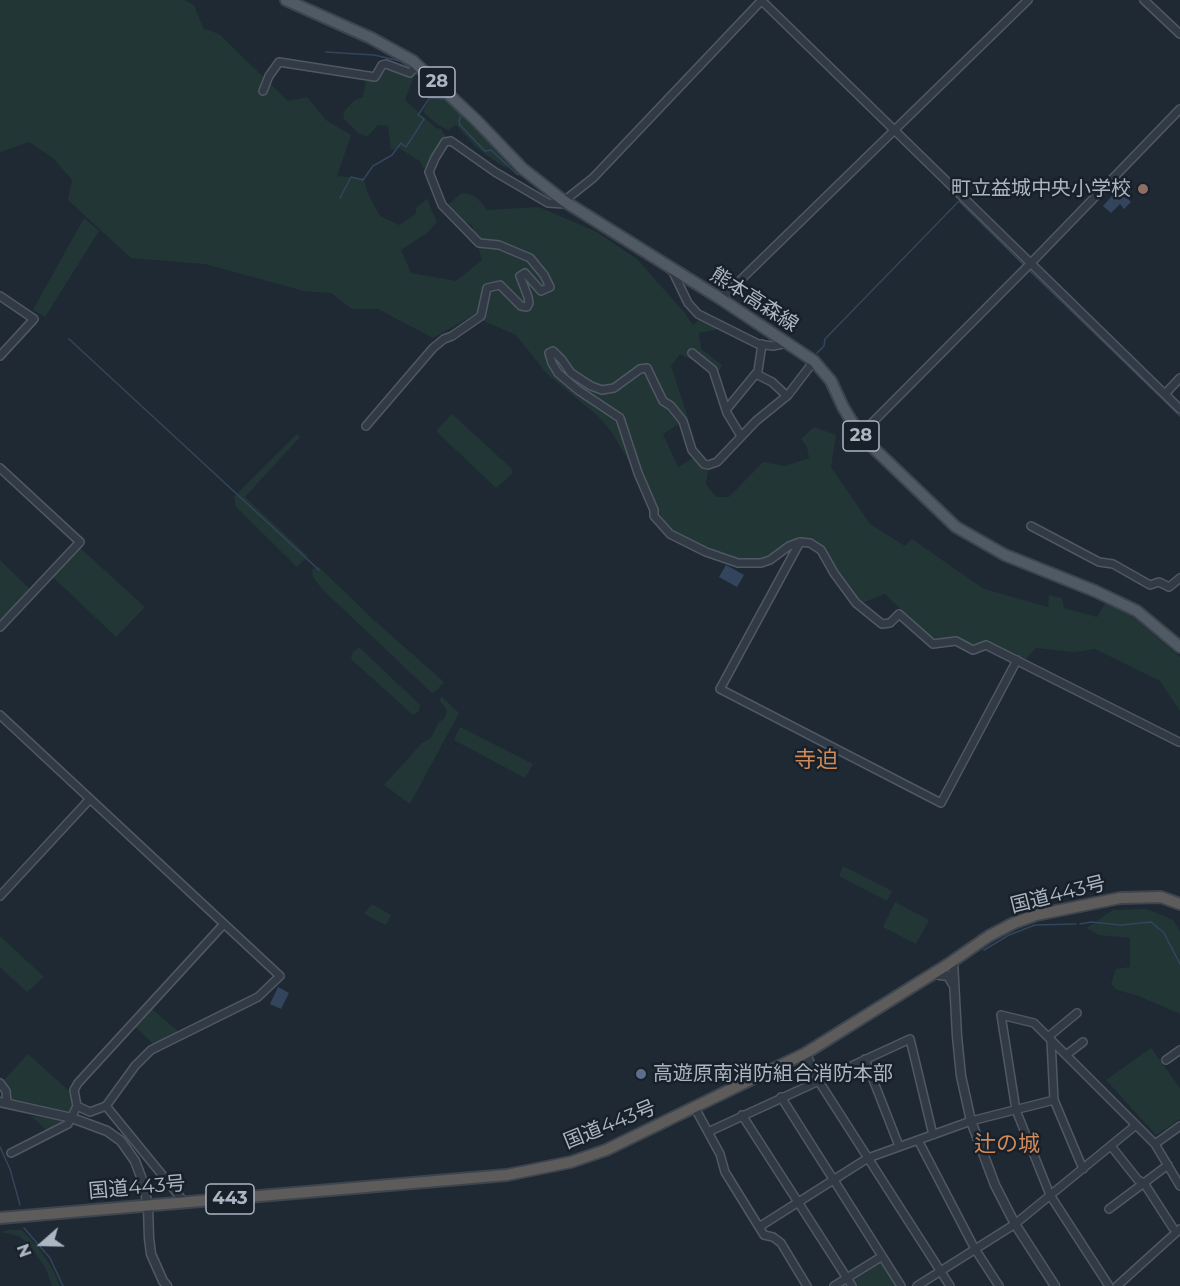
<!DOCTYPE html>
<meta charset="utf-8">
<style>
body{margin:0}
#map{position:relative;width:1180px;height:1286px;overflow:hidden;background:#1f2934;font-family:Montserrat,sans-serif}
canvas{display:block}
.north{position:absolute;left:12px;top:1214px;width:60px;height:60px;-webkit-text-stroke:4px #182029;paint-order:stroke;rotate:250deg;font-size:16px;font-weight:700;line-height:24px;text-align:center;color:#acb5c2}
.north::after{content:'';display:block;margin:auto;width:21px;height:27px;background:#acb5c2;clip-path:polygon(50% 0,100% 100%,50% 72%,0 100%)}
</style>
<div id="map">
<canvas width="1180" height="1286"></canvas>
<div class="north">N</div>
</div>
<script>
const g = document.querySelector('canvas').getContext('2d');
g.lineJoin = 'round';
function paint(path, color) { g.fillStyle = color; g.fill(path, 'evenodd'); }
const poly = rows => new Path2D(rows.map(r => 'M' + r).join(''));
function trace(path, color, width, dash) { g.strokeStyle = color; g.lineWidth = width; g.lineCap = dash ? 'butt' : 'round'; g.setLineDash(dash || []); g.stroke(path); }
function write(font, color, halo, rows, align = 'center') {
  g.font = font + ' Montserrat,"Noto Sans JP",sans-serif'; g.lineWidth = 5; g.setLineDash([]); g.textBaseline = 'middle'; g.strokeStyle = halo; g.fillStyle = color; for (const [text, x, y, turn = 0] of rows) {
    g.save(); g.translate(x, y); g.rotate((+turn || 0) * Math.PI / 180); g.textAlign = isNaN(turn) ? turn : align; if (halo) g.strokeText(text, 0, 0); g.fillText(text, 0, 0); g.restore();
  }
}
const green = poly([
 [0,0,184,0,194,5,203,28,219,34,288,101,307,97,326,120,351,135,337,176,363,178,369,196,380,216,399,225,416,214,416,208,427,199,437,222,427,233,401,250,411,273,456,281,482,260,472,225,461,220,449,204,462,193,473,195,484,205,486,210,539,207,597,232,637,259,684,312,693,325,701,318,720,329,699,333,701,349,722,365,718,373,680,354,671,366,688,418,663,434,678,467,693,458,708,470,706,484,716,497,729,497,763,462,785,466,809,458,807,447,801,439,814,427,836,435,831,467,870,524,905,546,912,539,984,589,1048,607,1049,595,1062,598,1064,608,1097,617,1106,602,1133,617,1180,657,1180,711,1160,681,1095,649,1074,652,1036,648,1026,659,987,641,973,647,933,641,885,594,862,603,835,571,815,540,797,539,758,561,737,560,706,550,671,532,611,431,598,416,547,374,516,335,472,316,433,338,378,309,352,309,331,293,304,291,205,264,131,258,68,200,72,180,53,158,29,142,0,152],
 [387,67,415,74,405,100,436,128,441,129,446,137,428,166,423,169,421,162,399,148,391,150,388,126,378,125,368,136,366,136,358,133,343,118,345,110,355,100,363,97,366,80,378,79,382,70],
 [432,96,443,96,511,165,506,168,488,156,475,146,456,125,448,130,437,124,423,112],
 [84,218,99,231,45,317,33,310],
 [452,414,511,468,513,473,496,488,437,432,437,430],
 [297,434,300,437,245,497,308,556,297,567,236,507,234,497],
 [79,547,145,607,116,637,53,577],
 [0,560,31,590,0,622],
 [319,567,377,623,444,682,436,691,432,693,323,590,313,577,312,569],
 [359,647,420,705,419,711,413,715,351,659,353,652],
 [441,696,459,713,410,804,384,785,422,743,431,738,439,722,445,718,447,710,440,701],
 [460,727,533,764,525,778,454,740],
 [843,866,892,891,887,901,839,876],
 [895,902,929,920,916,944,883,927],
 [372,904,391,915,386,925,364,914],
 [1147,909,1173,920,1180,931,1180,1014,1139,996,1117,990,1111,984,1116,969,1130,967,1130,938,1099,935,1086,928,1113,910],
 [0,936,44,977,27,992,0,967],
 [151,1008,180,1033,155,1046,135,1026],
 [1151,1048,1180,1088,1180,1119,1156,1135,1106,1080],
 [28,1054,69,1091,74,1104,68,1112,11,1100,10,1094,3,1081],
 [31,1116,65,1121,66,1122,48,1132],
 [9,1230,22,1230,38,1247,52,1268,60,1286,52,1286,46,1269,30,1245,19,1236,1,1232],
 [881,1263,895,1286,858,1286,854,1280]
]);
const water = poly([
 [1118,189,1131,202,1124,209,1120,204,1111,213,1103,206],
 [726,565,744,575,737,587,719,577],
 [278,987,289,993,281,1009,270,1004]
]);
const stream = poly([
 [326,52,374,55,400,61,411,69],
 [415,72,424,79,423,92,430,98,445,99,461,115,459,121,460,125,485,151,491,150,518,175],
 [340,198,351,177,363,180,373,166,392,155,401,143,406,147,424,119,418,115,429,99],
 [1029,270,1180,416],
 [69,339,319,570],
 [817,353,824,346,825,339,959,201,1025,266],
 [1080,924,1091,922,1121,925,1151,922,1164,933,1180,964],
 [984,950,1009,935,1035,925,1076,924],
 [0,1147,10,1169,20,1205],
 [24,1228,50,1258,63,1286]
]);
const minor = poly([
 [761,0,1180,409],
 [1144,0,1180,34],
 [263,91,269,76,279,62,375,77,382,65,386,64,410,73,418,64],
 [564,201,593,178,762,0],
 [672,270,688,303,698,314,758,344,773,346,787,343],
 [0,296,34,319,0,356],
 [721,299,1028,0],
 [692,353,713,370,727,413,741,436],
 [814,361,788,395,756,421,717,462,708,465,704,464,692,450,683,421,671,406,663,401,647,368,640,369,614,388,602,390,591,386,571,373,562,360,553,351,549,353,552,363,558,373,578,390,620,418,638,473,654,510,654,516,670,534,706,552,738,563,761,563,770,560,789,546,800,542,810,543,821,550,834,573,856,603,882,624,890,623,899,614,933,644,956,641,973,650,986,645,1179,742],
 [756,374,772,382,787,396],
 [1165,394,1180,378],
 [726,410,758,371,762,344],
 [366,426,433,348,444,339,452,336,481,316,487,288,500,285,521,306,527,307,529,303,528,297,520,276,525,273,541,291,550,287,544,275,530,258,499,245,479,243,442,205,429,172,435,158,445,142,451,141,495,172,548,203,564,204],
 [860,435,1030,264,1180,109],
 [0,468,80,542,0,627],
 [1031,526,1099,562,1113,564,1150,585,1159,582,1169,587,1180,578],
 [800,542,720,689,941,803,1017,660],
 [0,715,280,976,258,997,151,1050,135,1066,106,1106,90,1112,77,1106],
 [0,896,89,800],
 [1048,1037,1077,1013],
 [1051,1040,1054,1100,1083,1169],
 [806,1053,818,1080,950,1286],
 [1066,1055,1083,1042],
 [865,1059,899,1146],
 [1166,1060,1180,1050],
 [0,1083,6,1091,7,1103],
 [781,1097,901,1286],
 [106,1106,185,1203],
 [695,1108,720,1154,725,1172,764,1235,773,1237,781,1243,807,1286],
 [742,1115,852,1286],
 [708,1132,910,1039,933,1135],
 [918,1140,975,1249,999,1286],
 [1155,1144,1180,1126],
 [1111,1146,1138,1180,1144,1183,1173,1228],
 [11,1153,68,1124,77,1106,74,1090,78,1083,223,925],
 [1109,1209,1168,1165],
 [759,1227,868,1158,971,1121,1054,1100],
 [834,1286,881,1257],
 [917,1286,1015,1224,1136,1125],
 [1109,1286,1050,1195,1016,1110,1001,1015,1034,1023,1155,1144,1180,1186],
 [1117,1286,1180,1229]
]);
const tertiary = poly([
 [953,961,957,1036,961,1076,971,1121,995,1185,1015,1224,1055,1286],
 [933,974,948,976,954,986],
 [0,1102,72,1118,107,1131,121,1141,135,1161,143,1182,148,1206,149,1238,151,1254,163,1281,167,1286]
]);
const primary = poly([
 [286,0,371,38,413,61,477,121,523,169,564,201,721,299,814,361,831,381,843,407,860,435,956,527,1005,555,1095,591,1137,611,1180,647]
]);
const trunk = poly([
 [0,1218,507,1175,571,1162,606,1150,806,1053,947,965,989,936,1014,923,1036,915,1120,898,1161,897,1180,904]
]);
const markers = [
 [1143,189,6,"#8d6e63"],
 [641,1074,6,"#5c6f8a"]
];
const shields = [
 [437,82,36],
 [861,436,36],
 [230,1199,48]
];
const shieldNames = [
 ["28",437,82],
 ["28",861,436],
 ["443",230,1199]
];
const poiNames = [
 ["町立益城中央小学校",1131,189],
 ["高遊原南消防組合消防本部",653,1074,"left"]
];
const streetNames = [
 ["熊本高森線",754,300,33],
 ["国道443号",1058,895,-14],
 ["国道443号",610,1125,-22],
 ["国道443号",137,1188,-5]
];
const quarterNames = [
 ["寺迫",816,761],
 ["辻の城",1007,1145]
];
paint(green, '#223636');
paint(water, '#33455c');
trace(stream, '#33455c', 1.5);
trace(minor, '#505863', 10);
trace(tertiary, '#505863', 11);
trace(primary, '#3c444e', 14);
trace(trunk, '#3d454f', 14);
trace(minor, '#323b45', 7);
trace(tertiary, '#323b45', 8);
trace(primary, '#505a65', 10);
trace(trunk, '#5e5c5a', 10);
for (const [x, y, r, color] of markers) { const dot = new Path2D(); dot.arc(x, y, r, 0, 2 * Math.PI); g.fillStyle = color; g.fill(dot); trace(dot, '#182029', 2); }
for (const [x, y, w] of shields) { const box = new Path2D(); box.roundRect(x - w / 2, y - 15, w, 30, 4.5); g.fillStyle = '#182029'; g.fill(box); trace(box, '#acb5c2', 1.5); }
write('bold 18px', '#acb5c2', null, shieldNames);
write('20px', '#acb5c2', '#182029', poiNames, 'right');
write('20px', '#acb5c2', '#182029', streetNames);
write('22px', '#cf895a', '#182029', quarterNames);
</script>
